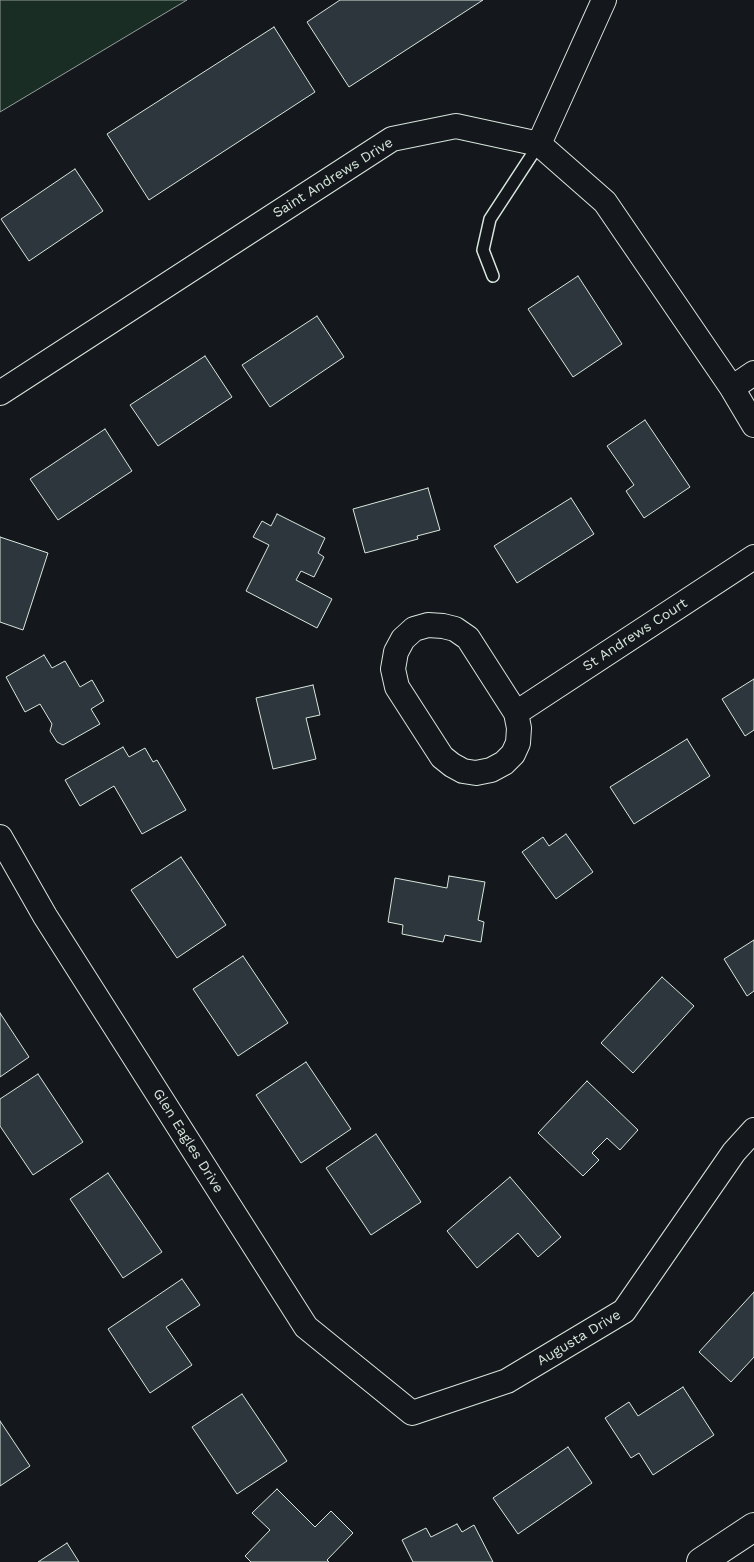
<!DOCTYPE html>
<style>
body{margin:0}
canvas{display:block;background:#14181c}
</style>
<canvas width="754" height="1562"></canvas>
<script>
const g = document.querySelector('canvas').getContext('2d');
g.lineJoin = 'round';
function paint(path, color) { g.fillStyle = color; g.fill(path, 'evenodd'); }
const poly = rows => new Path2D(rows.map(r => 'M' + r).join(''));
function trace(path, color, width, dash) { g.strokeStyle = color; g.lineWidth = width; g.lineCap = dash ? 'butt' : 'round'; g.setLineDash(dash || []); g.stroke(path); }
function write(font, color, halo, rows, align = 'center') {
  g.font = font + ' "Work Sans",sans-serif'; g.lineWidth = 4; g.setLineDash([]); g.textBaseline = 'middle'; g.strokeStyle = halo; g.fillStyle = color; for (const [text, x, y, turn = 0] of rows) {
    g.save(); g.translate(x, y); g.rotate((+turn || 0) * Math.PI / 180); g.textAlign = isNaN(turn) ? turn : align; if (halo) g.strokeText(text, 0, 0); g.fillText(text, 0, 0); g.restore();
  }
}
const green = poly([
 [0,0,187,0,0,112,0,0]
]);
const building = poly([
 [340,0,483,0,349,87,307,22,340,0],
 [274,27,315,92,149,200,107,134,274,27],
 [75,169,103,211,29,261,1,219,75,169],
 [578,276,622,344,573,377,528,309,578,276],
 [317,316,344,357,270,407,242,365,317,316],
 [205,356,232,397,158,446,130,405,205,356],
 [645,420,690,487,644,518,626,491,634,485,607,446,645,420],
 [105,429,132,471,58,520,30,479,105,429],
 [428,488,440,530,417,536,418,539,365,553,353,509,428,488],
 [571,498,594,534,517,583,494,546,571,498],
 [277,514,325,538,318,553,324,557,314,577,301,571,296,580,332,599,317,628,246,591,269,545,253,537,262,521,271,526,277,514],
 [0,537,48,553,23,630,0,622,0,537],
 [44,655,52,668,65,661,80,687,92,680,104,701,91,709,100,724,63,745,57,742,50,731,52,724,40,704,25,712,6,677,44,655],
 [754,679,754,730,745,736,722,699,754,679],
 [313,685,320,715,306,718,316,759,273,769,256,698,313,685],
 [687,739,710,776,634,824,610,787,687,739],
 [123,747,129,757,145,748,153,762,157,760,186,810,142,834,114,786,80,806,65,780,123,747],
 [566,834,593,872,556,899,522,852,543,837,549,846,566,834],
 [181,857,226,925,177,958,131,890,181,857],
 [449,876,485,882,478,920,484,922,481,942,445,935,443,942,402,934,403,925,388,922,395,878,447,888,449,876],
 [754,940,754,991,747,996,724,959,754,940],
 [243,956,288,1023,238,1056,193,989,243,956],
 [662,977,694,1006,633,1073,601,1043,662,977],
 [0,1013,29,1057,0,1077,0,1013],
 [306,1062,351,1129,301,1163,256,1095,306,1062],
 [38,1074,83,1142,33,1175,0,1126,0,1099,38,1074],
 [587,1081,638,1130,620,1150,607,1138,592,1153,599,1160,583,1176,538,1133,587,1081],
 [376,1134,421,1202,371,1235,326,1168,376,1134],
 [108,1173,162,1252,123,1278,70,1199,108,1173],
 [510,1177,561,1237,538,1257,518,1233,477,1268,447,1231,510,1177],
 [182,1279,200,1305,166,1327,192,1365,150,1393,108,1329,182,1279],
 [754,1292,754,1357,731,1382,699,1352,754,1292],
 [683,1387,714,1435,653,1475,639,1453,631,1458,605,1418,629,1402,638,1416,683,1387],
 [242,1394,287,1461,237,1494,192,1427,242,1394],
 [0,1421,30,1466,0,1486,0,1421],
 [568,1447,592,1483,518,1534,493,1498,568,1447],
 [277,1489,315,1527,331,1511,353,1533,327,1560,329,1562,251,1562,245,1556,270,1530,252,1513,277,1489],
 [457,1524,462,1532,474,1525,493,1562,413,1562,402,1540,426,1528,431,1537,457,1524],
 [67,1543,79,1562,38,1562,67,1543]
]);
const lane = poly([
 [493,276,483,250,490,219,539,144]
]);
const street = poly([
 [539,144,604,0],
 [732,388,754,373],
 [0,393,392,139,456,126,539,144,605,202,732,388,754,425],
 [428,625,443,626,455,629,468,638,516,713,519,728,518,743,513,754,504,763,491,770,476,773,463,771,452,765,442,757,397,687,393,669,396,652,403,639,414,629,428,625],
 [516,713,754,557],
 [0,837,45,916,306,1327,412,1413,507,1381,624,1311,734,1152,754,1130]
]);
const secondary = poly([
 [701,1562,754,1527]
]);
const streetNames = [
 ["Saint Andrews Drive",333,178,-32],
 ["St Andrews Court",635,635,-33],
 ["Glen Eagles Drive",188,1141,58],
 ["Augusta Drive",579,1338,-31]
];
paint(green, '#1a2d24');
trace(green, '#939e99', 1);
paint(building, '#2c363c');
trace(building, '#d8e6dc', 1);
trace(lane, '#d8e6dc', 14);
trace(street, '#d8e6dc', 26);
trace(secondary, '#d8e6dc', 30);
trace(lane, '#14181c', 11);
trace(street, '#14181c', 24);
trace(secondary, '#14181c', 28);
write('14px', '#d8e6dc', '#14181c', streetNames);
</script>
